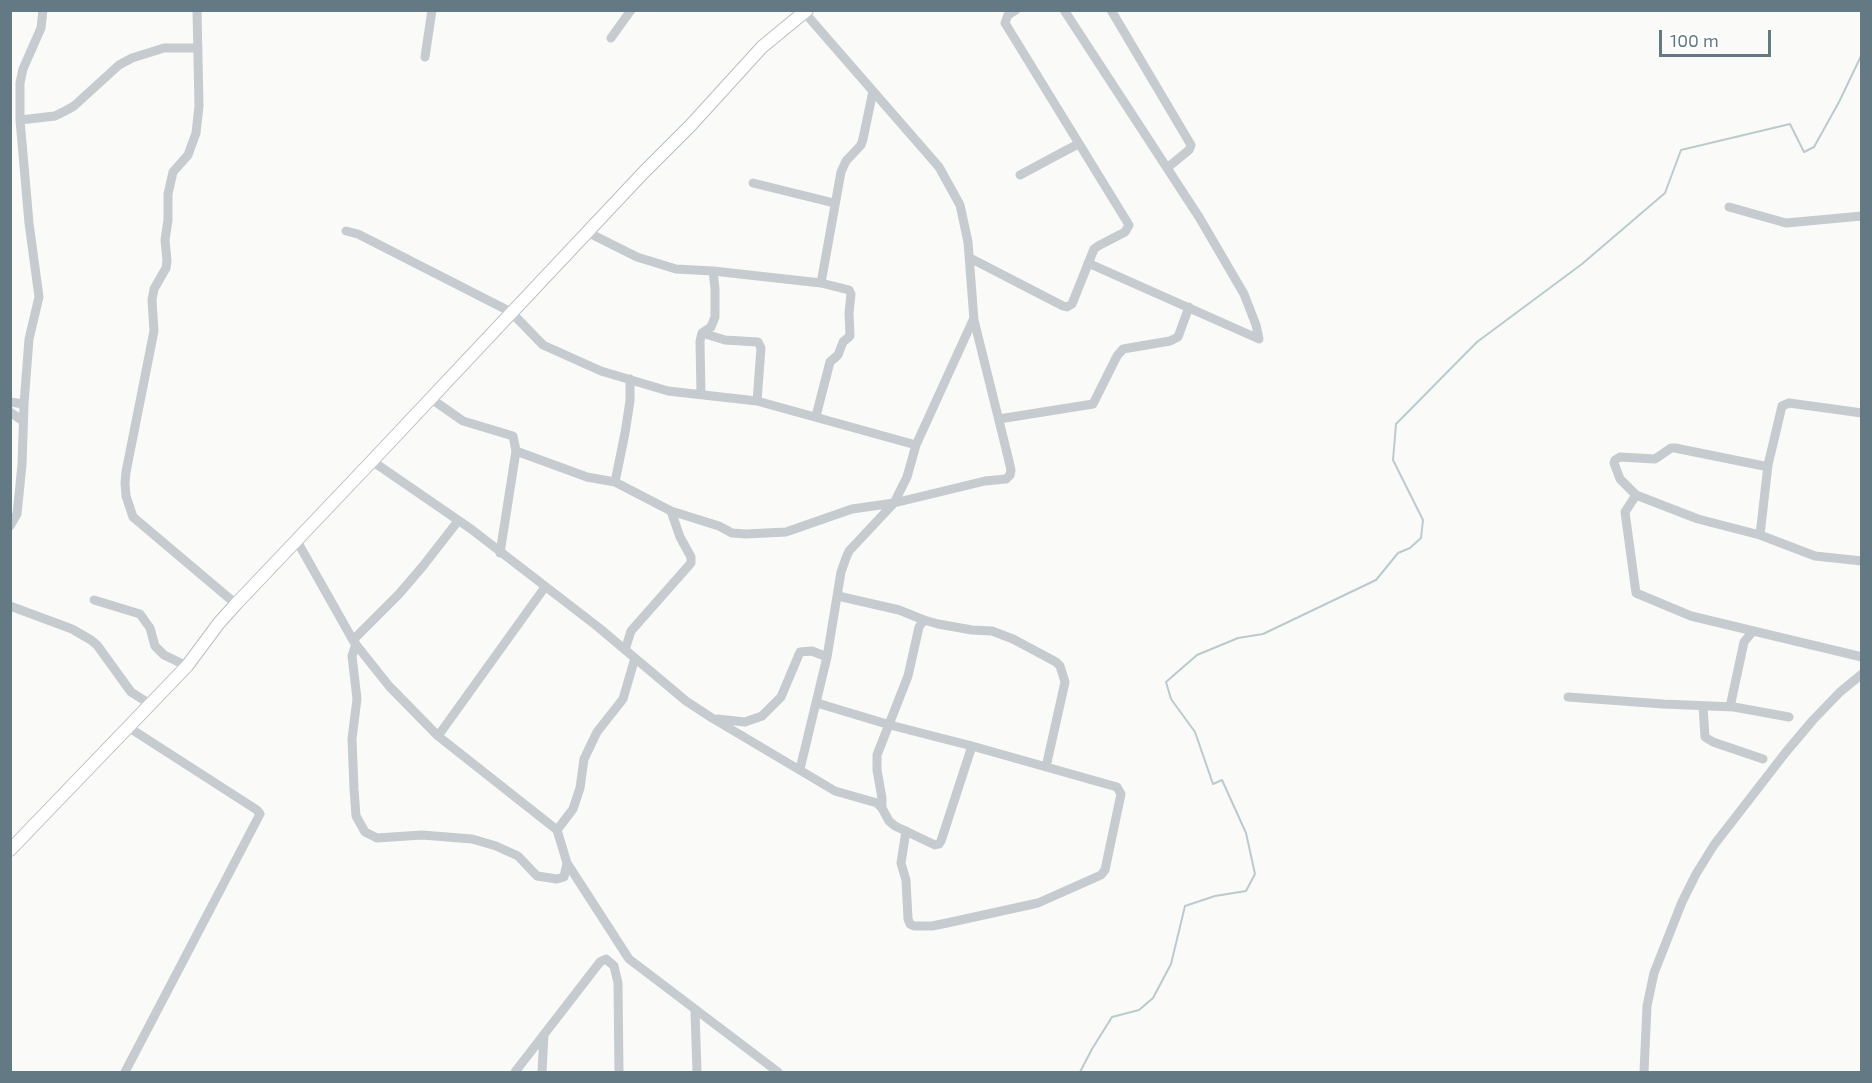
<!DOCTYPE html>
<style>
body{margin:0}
#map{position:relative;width:1872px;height:1083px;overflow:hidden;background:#fafaf8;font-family:"Exo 2",sans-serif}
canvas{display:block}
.frame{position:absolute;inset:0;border:12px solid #637a85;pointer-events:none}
.scale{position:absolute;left:1659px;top:30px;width:112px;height:27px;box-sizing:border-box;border:3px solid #637a85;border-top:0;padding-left:8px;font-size:18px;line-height:21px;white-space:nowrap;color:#637a85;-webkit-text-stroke:4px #fff;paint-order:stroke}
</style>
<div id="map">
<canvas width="1872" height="1083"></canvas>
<div class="frame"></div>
<div class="scale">100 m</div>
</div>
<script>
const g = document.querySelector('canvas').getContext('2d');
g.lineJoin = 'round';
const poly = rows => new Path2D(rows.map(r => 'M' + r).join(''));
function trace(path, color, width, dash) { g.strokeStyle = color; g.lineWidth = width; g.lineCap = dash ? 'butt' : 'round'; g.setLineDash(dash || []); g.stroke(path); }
const stream = poly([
 [1080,1072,1092,1049,1112,1017,1139,1010,1153,998,1171,964,1185,906,1215,896,1246,891,1255,874,1246,833,1222,780,1213,784,1195,732,1171,699,1166,682,1197,655,1238,638,1263,634,1376,580,1398,553,1410,548,1421,538,1423,520,1393,460,1396,424,1477,342,1582,264,1665,193,1681,150,1790,124,1804,152,1814,147,1839,102,1862,54]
]);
const minor = poly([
 [197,10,199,106,196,133,188,155,173,172,168,194,168,220,165,240,167,261,166,268,154,289,152,300,154,331,126,472,125,483,126,496,133,517,236,604],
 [1064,10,1199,217,1244,294,1256,325,1259,339],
 [1111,10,1191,145,1189,150,1167,168],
 [611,38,631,10],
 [425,57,432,10],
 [20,120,55,116,65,111,74,106,119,65,132,58,164,48,198,48],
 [1020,175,1078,144],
 [753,183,834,203],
 [1729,207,1786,223,1862,216],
 [346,231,358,234,511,312,543,345,601,371,668,391,757,401,916,445],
 [587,232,637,257,676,269,713,271,821,283,849,290,851,294,849,313,850,336,843,342,838,355,830,362,816,416],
 [970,258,1063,306,1067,307,1072,304,1094,249,1098,246,1125,232,1129,225,1005,23,1008,15,1016,10],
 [1088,263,1259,339],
 [821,283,841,172,846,161,861,145,863,139,873,91],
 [702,333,725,340,758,342,761,348,757,401],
 [701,394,700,341,702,333,711,327,715,317,715,289,713,271],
 [430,398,463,421,513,436,516,451,500,553],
 [10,402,24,404],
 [10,412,23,421],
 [999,419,1093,404,1117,356,1123,349,1170,341,1178,337,1189,307],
 [516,451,587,477,615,482,671,511,719,526,732,533,746,534,786,532,852,509,894,503,985,481,1006,479,1010,475,1011,470,1008,457,974,320,968,242,960,205,939,167,805,13,800,10],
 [372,461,471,529,598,627,686,701,712,718,835,791,877,803,882,808,889,821,895,826,935,845,939,844,941,841,972,746],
 [1768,465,1764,466,1675,448,1671,448,1655,459,1620,457,1615,460,1614,463,1620,479,1636,495,1698,519,1760,535,1815,556,1862,561],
 [615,482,625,433,630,401,630,379],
 [1636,495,1625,512,1636,593,1691,616,1862,657],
 [10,526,17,514,22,465,24,404,29,339,39,297,29,223,20,120,20,83,23,69,41,28,43,10],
 [1760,535,1768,465,1782,406,1789,403,1862,413],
 [297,541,354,642,389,686,438,736,557,830,567,863,629,959,778,1072],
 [838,596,899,610,924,620,938,624,972,630,992,631,1013,639,1056,662,1060,666,1065,682,1046,767],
 [94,600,140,614,150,628,155,646,164,655,187,666],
 [10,606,72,629,91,640,97,645,131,692,150,704],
 [353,640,399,594,423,566,458,521],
 [356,644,352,656,357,699,352,739,354,789,356,816,365,832,377,838,422,835,472,839,496,846,518,856,537,876,557,879,564,877,567,863],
 [625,650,631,631,691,563,691,557,680,537,671,511],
 [1568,697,1663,704,1734,707,1789,717],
 [817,703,890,725,972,746,1117,787,1121,794,1105,870,1101,875,1038,903,947,923,932,926,914,926,910,924,908,919,906,880,901,863,906,831],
 [1703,706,1705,737,1713,742,1763,759],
 [1730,707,1744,642,1753,631],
 [717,719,745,722,762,716,781,697,800,652,812,651,827,657],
 [438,736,545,587],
 [800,769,827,657,841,572,846,558,849,551,894,503,907,477,916,445,973,320],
 [882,808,882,798,877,770,877,755,908,676,919,627,924,620],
 [557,830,573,809,580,788,584,759,597,732,623,699,635,658],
 [695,1011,697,1072],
 [125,1072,260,814,257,810,128,727],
 [515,1072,600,962,606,959,614,966,618,983,619,1072],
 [542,1072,544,1034],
 [1644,1072,1647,1006,1654,973,1682,902,1696,874,1714,845,1786,752,1813,720,1840,692,1862,674]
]);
const major = poly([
 [10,850,187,666,219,623,236,604,372,461,644,172,691,125,762,47,807,10]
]);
trace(stream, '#bbcbcd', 2);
trace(major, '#b8bfc2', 14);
trace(minor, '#c5cbce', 9);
trace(major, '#fff', 12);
</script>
